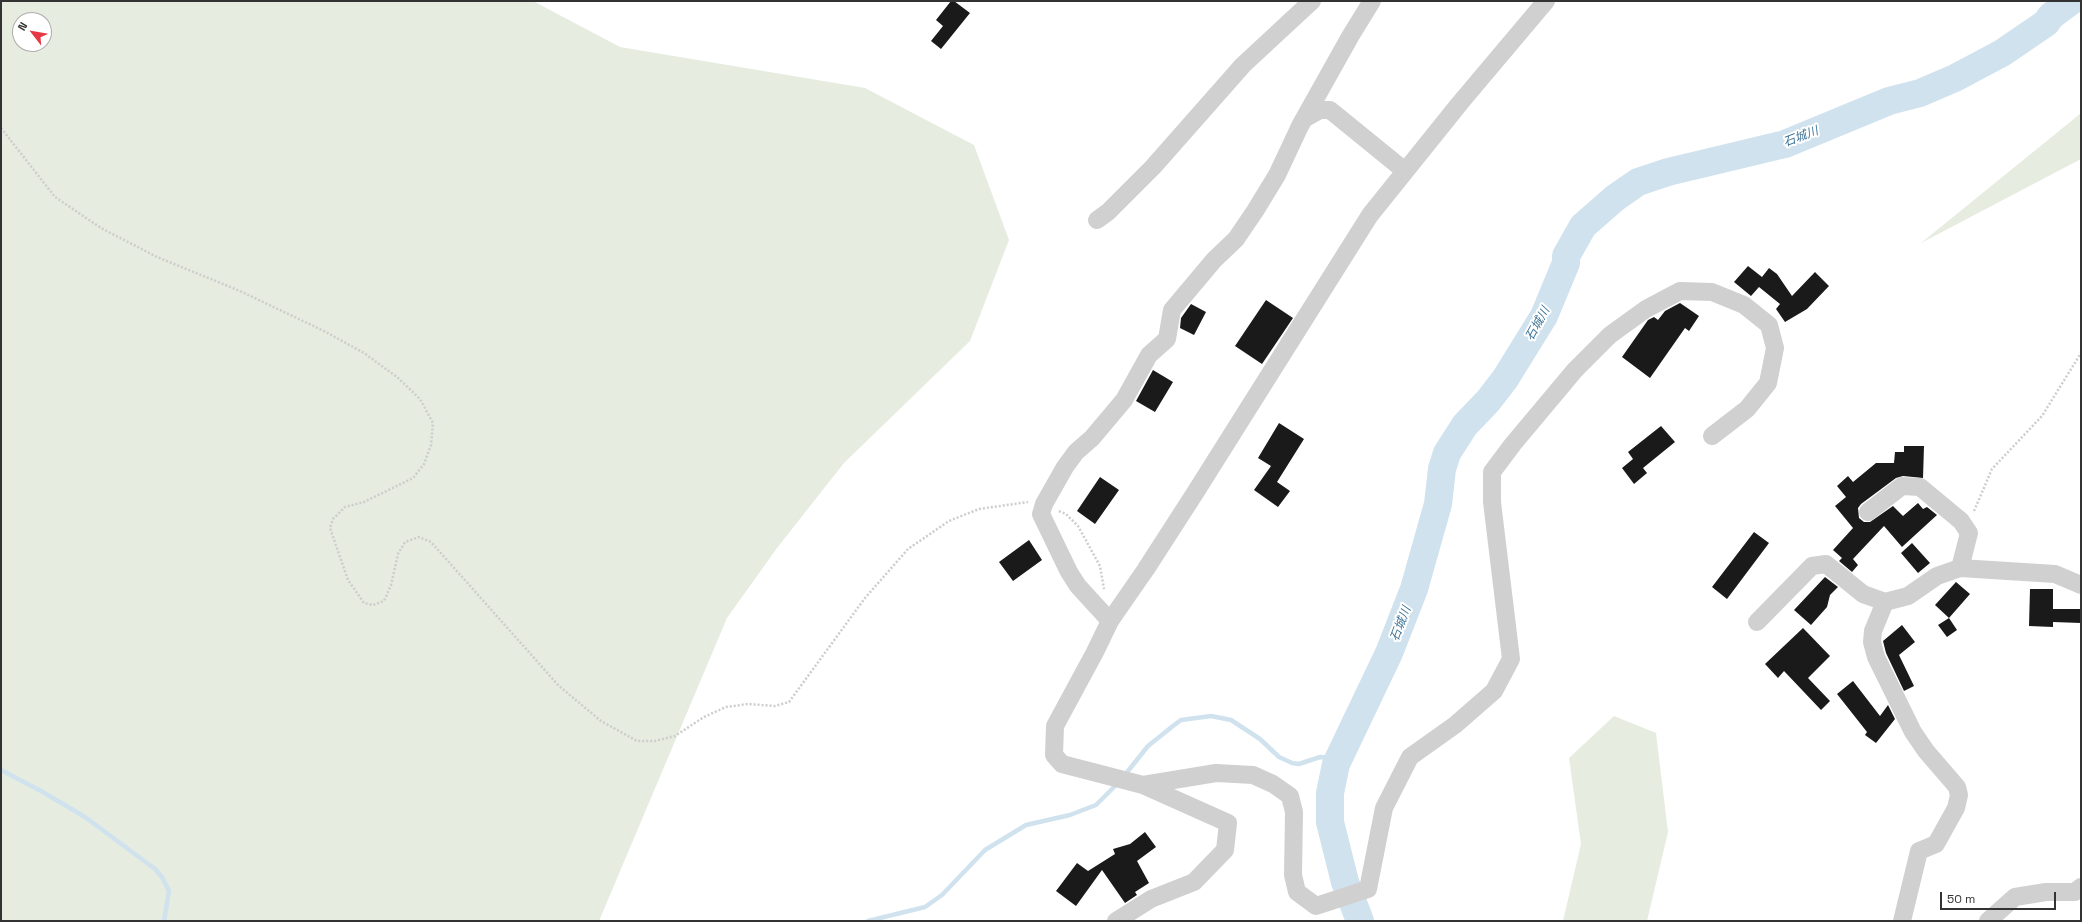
<!DOCTYPE html>
<meta charset="utf-8">
<style>
body{margin:0}
#map{position:relative;width:2082px;height:922px;overflow:hidden;background:#fff;font-family:"Space Grotesk",sans-serif}
canvas{display:block}
.frame{position:absolute;inset:0;border:2px solid #333;pointer-events:none}
.north{position:absolute;left:12px;top:12px;width:40px;height:40px;box-sizing:border-box;background:#fff;border:1px solid #adadad;border-radius:50%;rotate:301deg;font-size:11px;font-weight:700;line-height:16px;text-align:center;color:#333}
.north::after{content:'';display:block;margin:auto;width:14px;height:18px;background:#e63946;clip-path:polygon(50% 0,100% 100%,50% 72%,0 100%)}
.scale{position:absolute;left:1940px;top:892px;width:116px;height:18px;box-sizing:border-box;border:2px solid #333;border-top:0;padding-left:5px;font-size:12px;line-height:14px;white-space:nowrap;color:#333;-webkit-text-stroke:3px #fff;paint-order:stroke}
</style>
<div id="map">
<canvas width="2082" height="922"></canvas>
<div class="frame"></div>
<div class="north">N</div>
<div class="scale">50 m</div>
</div>
<script>
const g = document.querySelector('canvas').getContext('2d');
g.lineJoin = 'round';
function paint(path, color) { g.fillStyle = color; g.fill(path, 'evenodd'); }
const poly = rows => new Path2D(rows.map(r => 'M' + r).join(''));
function trace(path, color, width, dash) { g.strokeStyle = color; g.lineWidth = width; g.lineCap = dash ? 'butt' : 'round'; g.setLineDash(dash || []); g.stroke(path); }
function write(font, color, halo, rows, align = 'center') {
  g.font = font + ' "Space Grotesk","Noto Sans JP",sans-serif'; g.lineWidth = 4; g.setLineDash([]); g.textBaseline = 'middle'; g.strokeStyle = halo; g.fillStyle = color; for (const [text, x, y, turn = 0] of rows) {
    g.save(); g.translate(x, y); g.rotate((+turn || 0) * Math.PI / 180); g.textAlign = isNaN(turn) ? turn : align; if (halo) g.strokeText(text, 0, 0); g.fillText(text, 0, 0); g.restore();
  }
}
const green = poly([
 [1,1,533,1,620,47,865,88,974,145,1009,240,970,341,844,463,777,548,727,618,599,921,1,921],
 [20,20,44,20,44,44,20,44],
 [2081,113,2081,159,1921,243,2075,118],
 [1614,716,1656,733,1668,832,1647,921,1563,921,1581,844,1569,758]
]);
const stream = poly([
 [1,770,41,791,85,817,155,869,162,877,169,891,164,921],
 [1124,776,1148,746,1173,726,1181,720,1211,716,1231,720,1260,739,1279,757,1292,763,1299,764,1320,757,1339,758],
 [868,921,925,907,942,895,985,850,1026,825,1070,815,1096,805,1118,783]
]);
const river = poly([
 [1360,921,1345,882,1330,822,1330,793,1336,764,1389,653,1414,589,1438,504,1442,469,1447,453,1465,425,1488,401,1505,379,1544,316,1566,263,1566,256,1583,226,1615,198,1638,182,1668,172,1785,144,1889,101,1920,93,1955,78,2002,53,2046,23,2051,16,2071,1]
]);
const building = poly([
 [951,1,954,1,970,13,941,49,931,41,943,26,936,20],
 [1748,266,1762,277,1769,268,1777,274,1792,296,1815,272,1829,286,1807,309,1785,322,1776,309,1780,304,1759,287,1751,296,1734,282],
 [1266,300,1293,318,1262,364,1235,346],
 [1680,303,1699,316,1689,331,1685,328,1650,378,1622,357,1648,320,1654,317,1658,320,1665,311],
 [1191,304,1206,312,1194,335,1180,328,1181,318],
 [1153,370,1173,382,1155,412,1136,401],
 [1279,423,1304,439,1277,482,1290,491,1278,507,1254,490,1271,466,1258,458],
 [1661,426,1675,442,1643,468,1647,473,1634,484,1622,468,1633,459,1628,452],
 [1904,446,1924,446,1923,478,1903,476,1896,478,1861,504,1858,508,1859,518,1864,522,1870,522,1893,506,1903,516,1918,503,1923,509,1927,507,1937,515,1902,547,1884,526,1853,559,1858,565,1852,572,1839,561,1842,558,1833,550,1853,528,1835,506,1846,497,1837,486,1848,476,1853,482,1876,463,1894,463,1895,452,1904,452],
 [1100,477,1119,490,1095,524,1077,511],
 [1754,532,1769,543,1727,599,1712,587],
 [1029,540,1042,560,1013,581,999,562],
 [1912,543,1930,563,1918,573,1901,553],
 [1825,577,1838,587,1830,595,1827,607,1811,625,1794,610],
 [1956,582,1970,594,1949,618,1935,605],
 [2030,589,2053,589,2053,609,2081,609,2081,623,2053,622,2053,627,2029,626],
 [1949,618,1957,630,1947,637,1938,625],
 [1902,625,1915,642,1899,655,1914,686,1904,691,1886,653,1883,641],
 [1803,628,1830,656,1808,678,1830,701,1821,710,1784,671,1778,678,1765,664],
 [1853,681,1880,716,1888,705,1895,719,1876,743,1865,735,1867,732,1837,694],
 [1145,832,1156,847,1137,861,1149,883,1135,892,1137,895,1125,903,1102,870,1076,906,1056,891,1077,863,1088,871,1115,854,1113,849,1130,844]
]);
const path = poly([
 [1,128,55,197,101,228,157,257,240,291,324,331,364,353,397,377,420,399,433,423,431,445,424,464,413,478,364,502,345,507,333,519,330,528,348,580,364,603,373,605,384,601,391,585,398,554,405,542,419,537,431,542,559,686,601,721,637,741,655,741,675,736,704,717,726,707,748,704,775,706,789,702,865,598,908,549,949,521,979,509,1028,502],
 [1059,511,1066,514,1078,526,1100,566,1104,589],
 [1974,511,1992,469,2042,416,2081,353]
]);
const minor = poly([
 [1304,119,1320,110,1330,110,1405,171],
 [1097,220,1108,212,1153,167,1243,65,1312,1],
 [1868,512,1902,486,1920,487,1961,521,1969,533,1960,568],
 [1885,602,1873,631,1872,642,1876,657,1913,732,1926,751,1957,787,1959,795,1956,808,1936,844,1919,851,1902,921],
 [1110,621,1078,586,1069,572,1041,514,1044,504,1065,467,1076,452,1092,438,1124,400,1149,355,1167,339,1172,310,1214,260,1236,239,1255,211,1277,175,1300,126,1351,35,1372,1],
 [1757,622,1812,566,1826,564,1863,594,1885,602,1908,596,1937,576,1960,568,2055,574,2081,585],
 [1143,785,1216,773,1253,775,1273,784,1290,796,1294,812,1293,875,1297,892,1316,906,1368,889,1384,808,1410,757,1455,725,1494,691,1511,659,1492,502,1492,472,1513,444,1575,370,1610,335,1646,309,1680,291,1712,292,1744,305,1769,325,1775,348,1768,383,1747,409,1712,436],
 [1116,921,1151,899,1194,882,1225,850,1228,823,1143,785,1062,764,1054,755,1055,726,1095,652,1110,621,1146,569,1195,493,1370,215,1460,103,1546,1],
 [1988,921,2015,897,2046,892,2075,892,2081,887]
]);
const waterNames = [
 ["石城川",1801,137,-21],
 ["石城川",1538,324,-61],
 ["石城川",1401,624,-69]
];
paint(green, '#e6ecdf');
trace(stream, '#cfe2ee', 4.5);
trace(river, '#cfe2ee', 28);
paint(building, '#1a1a1a');
trace(path, '#cdcdcd', 2.5, [2, 2]);
trace(minor, '#d0d0d0', 18);
write('italic 12px', '#3f7597', '#fff', waterNames);
</script>
